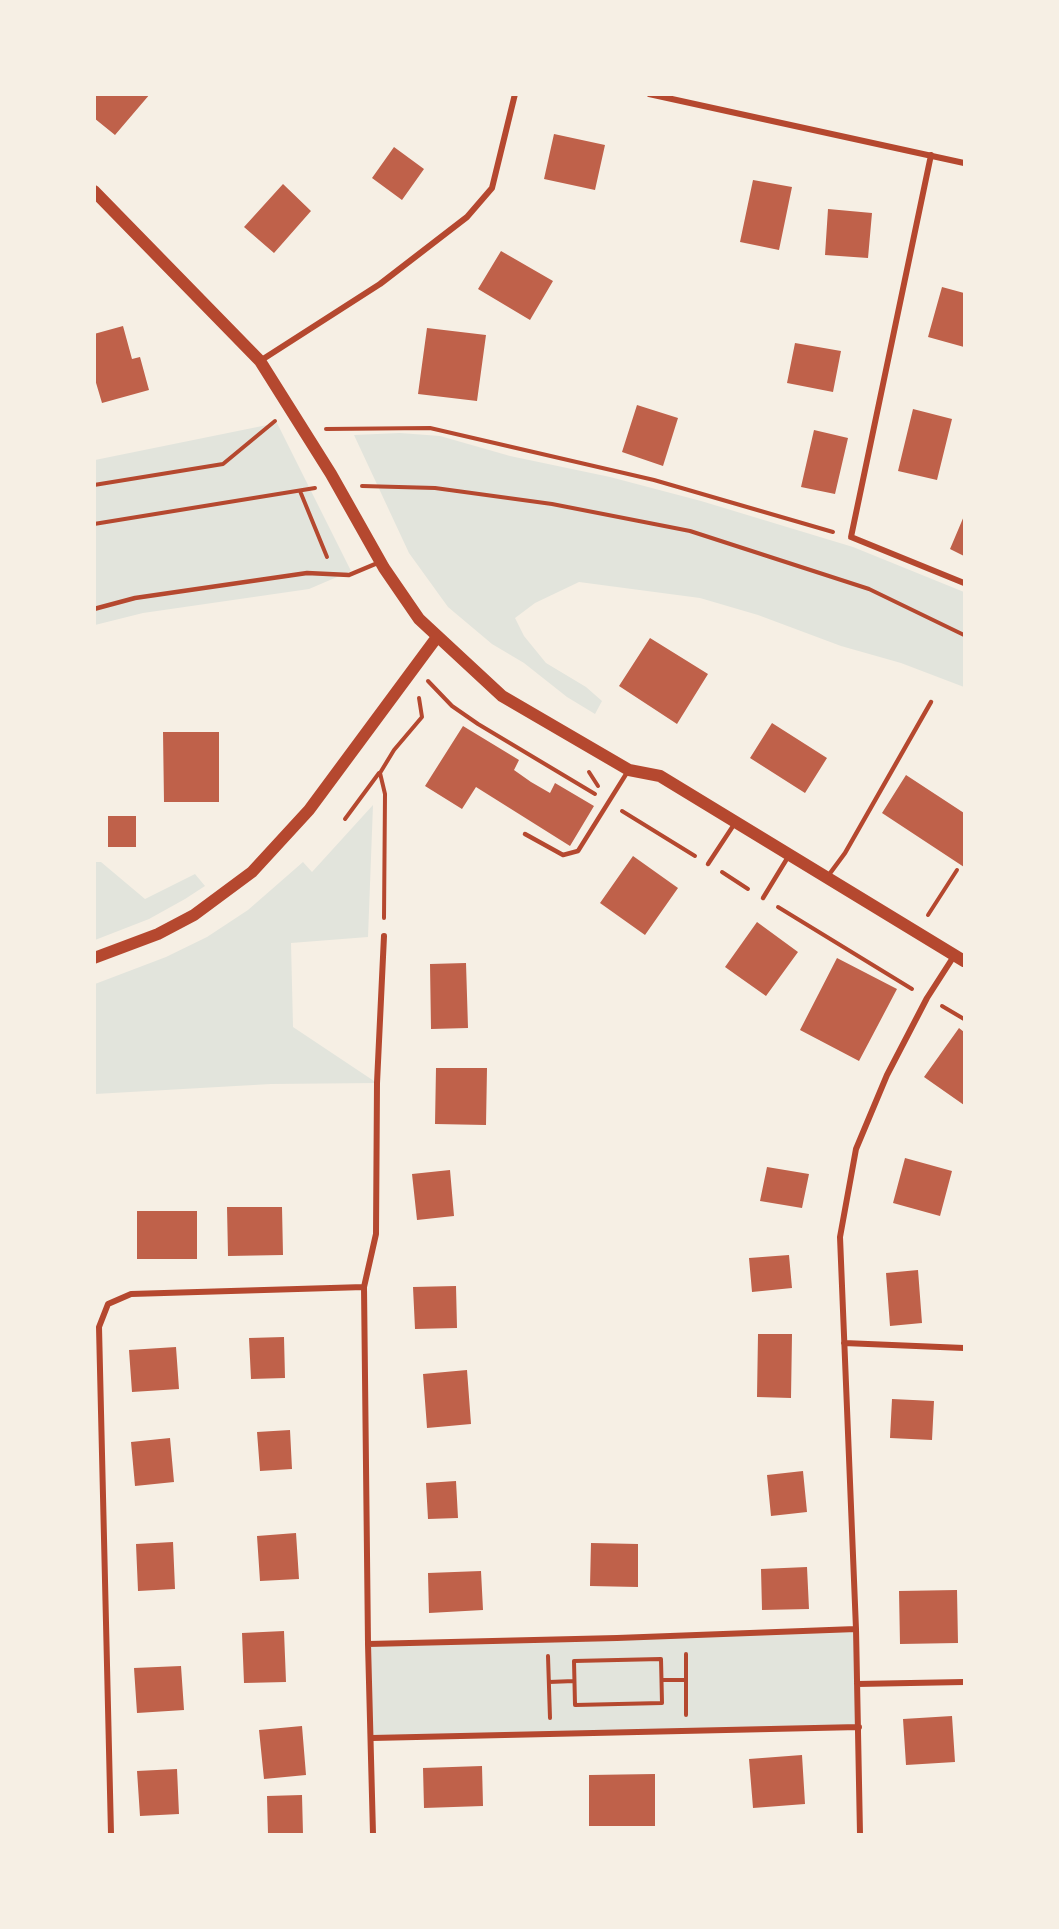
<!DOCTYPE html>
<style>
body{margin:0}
#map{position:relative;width:1059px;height:1929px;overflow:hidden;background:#f6efe4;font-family:"Libre Baskerville",serif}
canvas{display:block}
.frame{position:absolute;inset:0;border:96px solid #f6efe4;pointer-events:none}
</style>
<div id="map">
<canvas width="1059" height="1929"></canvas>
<div class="frame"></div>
</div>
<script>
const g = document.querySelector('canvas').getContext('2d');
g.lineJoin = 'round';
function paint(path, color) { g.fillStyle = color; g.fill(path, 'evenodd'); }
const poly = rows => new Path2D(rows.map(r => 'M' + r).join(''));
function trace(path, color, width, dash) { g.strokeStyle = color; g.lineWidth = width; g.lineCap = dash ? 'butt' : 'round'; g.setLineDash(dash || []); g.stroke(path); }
const green = poly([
 [277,423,351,571,309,589,143,613,95,625,95,460],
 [400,433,440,436,510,456,610,477,701,501,853,547,964,592,964,687,901,663,841,646,758,615,700,598,579,582,535,603,515,618,524,636,546,663,586,687,602,701,595,714,567,697,524,663,492,644,448,607,409,553,354,435],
 [373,805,368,937,291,943,293,1027,377,1083,271,1084,95,1094,95,984,166,957,207,937,248,910,303,862,312,872],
 [95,862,101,862,145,899,195,874,205,886,185,899,149,919,95,940],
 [856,1629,859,1727,372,1738,368,1644]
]);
const building = poly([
 [94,94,150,94,115,135,94,118],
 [554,134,605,145,595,190,544,179],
 [394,147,424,169,402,200,372,178],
 [753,180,792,187,779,250,740,242],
 [283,184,311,211,274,253,244,227],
 [828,209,872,213,868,258,825,255],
 [501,251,553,281,530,320,478,289],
 [942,287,964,293,964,347,928,337],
 [123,326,132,359,140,357,149,390,102,403,94,376,94,334],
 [427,328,486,335,477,401,418,394],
 [795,343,841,351,833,392,787,383],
 [637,405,678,418,663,466,622,452],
 [913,409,952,419,937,480,898,471],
 [814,430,848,438,835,494,801,487],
 [964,516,964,556,950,549],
 [650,638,708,674,677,724,619,686],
 [772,723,827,758,805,793,750,758],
 [463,726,519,760,514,770,531,782,550,793,555,783,594,806,570,846,476,787,462,809,425,786],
 [163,732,219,732,219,802,164,802],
 [906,775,964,813,964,867,882,813],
 [108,816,136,816,136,847,108,847],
 [633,856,678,888,645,935,600,903],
 [757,922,798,952,766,996,725,967],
 [837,958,897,989,859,1061,800,1030],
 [466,963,468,1028,431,1029,430,964],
 [959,1028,964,1032,964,1105,924,1077],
 [436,1068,487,1068,486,1125,435,1124],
 [905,1158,952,1171,940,1216,893,1203],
 [767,1167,809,1174,802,1208,760,1201],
 [450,1170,454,1216,417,1220,412,1174],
 [227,1207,282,1207,283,1255,228,1256],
 [137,1211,197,1211,197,1259,137,1259],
 [789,1255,792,1288,752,1292,749,1258],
 [918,1270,922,1323,890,1326,886,1273],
 [456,1286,457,1328,415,1329,413,1287],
 [758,1334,792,1334,791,1398,757,1397],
 [284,1337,285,1378,251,1379,249,1338],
 [176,1347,179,1389,132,1392,129,1350],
 [467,1370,471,1424,427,1428,423,1374],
 [892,1399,934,1401,932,1440,890,1438],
 [290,1430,292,1469,260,1471,257,1432],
 [170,1438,174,1482,135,1486,131,1442],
 [803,1471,807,1512,771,1516,767,1475],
 [456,1481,458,1518,428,1519,426,1483],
 [296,1533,299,1579,260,1581,257,1536],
 [173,1542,175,1589,138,1591,136,1544],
 [591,1543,638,1544,638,1587,590,1586],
 [807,1567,809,1609,762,1610,761,1569],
 [481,1571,483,1610,429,1613,428,1573],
 [957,1590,958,1643,900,1644,899,1591],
 [284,1631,286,1682,244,1683,242,1633],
 [181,1666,184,1710,137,1713,134,1668],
 [952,1716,955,1762,906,1765,903,1719],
 [302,1726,306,1775,264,1779,259,1730],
 [802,1755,805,1804,753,1808,749,1759],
 [482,1766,483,1806,424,1808,423,1768],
 [177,1769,179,1814,140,1816,137,1771],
 [655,1774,655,1826,589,1826,589,1775],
 [302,1795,303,1834,268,1834,267,1796]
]);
const path = poly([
 [326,429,430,428,654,480,833,532],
 [94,485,223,464,275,421],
 [362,486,435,488,552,504,690,531,869,589,964,635],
 [300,491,327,557],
 [94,524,315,488],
 [428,681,452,706,478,724,595,794],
 [589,772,598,786],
 [622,811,695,856],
 [345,819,379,773],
 [722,872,748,889],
 [778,907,912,989],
 [928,915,957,870],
 [384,918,385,794,380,773,394,750,422,717,419,698],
 [942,1006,964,1019],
 [686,1654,686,1715],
 [548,1656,550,1718],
 [661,1659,662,1703,575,1705,574,1661,661,1659],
 [662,1680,686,1680],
 [549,1682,574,1681]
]);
const service = poly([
 [94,609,135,598,307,573,349,575,380,562],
 [525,834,563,855,578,851,628,771],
 [708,864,735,823],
 [828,876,845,853,931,702],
 [763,898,788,857]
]);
const minor = poly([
 [649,94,964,163],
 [931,155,851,537,964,583],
 [260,361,380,284,467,217,492,188,515,94],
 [844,1343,964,1348],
 [368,1644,617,1638,856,1629],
 [857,1684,964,1682],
 [372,1738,859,1727],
 [111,1834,99,1327,108,1304,131,1294,364,1287],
 [373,1834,368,1644,364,1287,376,1234,377,1083,384,936],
 [860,1834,856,1629,840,1237,856,1149,887,1075,927,998,954,956]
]);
const secondary = poly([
 [94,191,260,361,331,474,384,568,419,619,502,696,629,770,660,776,964,961],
 [94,958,158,934,194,915,252,872,309,810,437,637]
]);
paint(green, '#e2e4dc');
paint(building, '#bf614a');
trace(path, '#b5482f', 4);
trace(service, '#b5482f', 4.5);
trace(minor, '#b5482f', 6);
trace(secondary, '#b5482f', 12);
</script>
